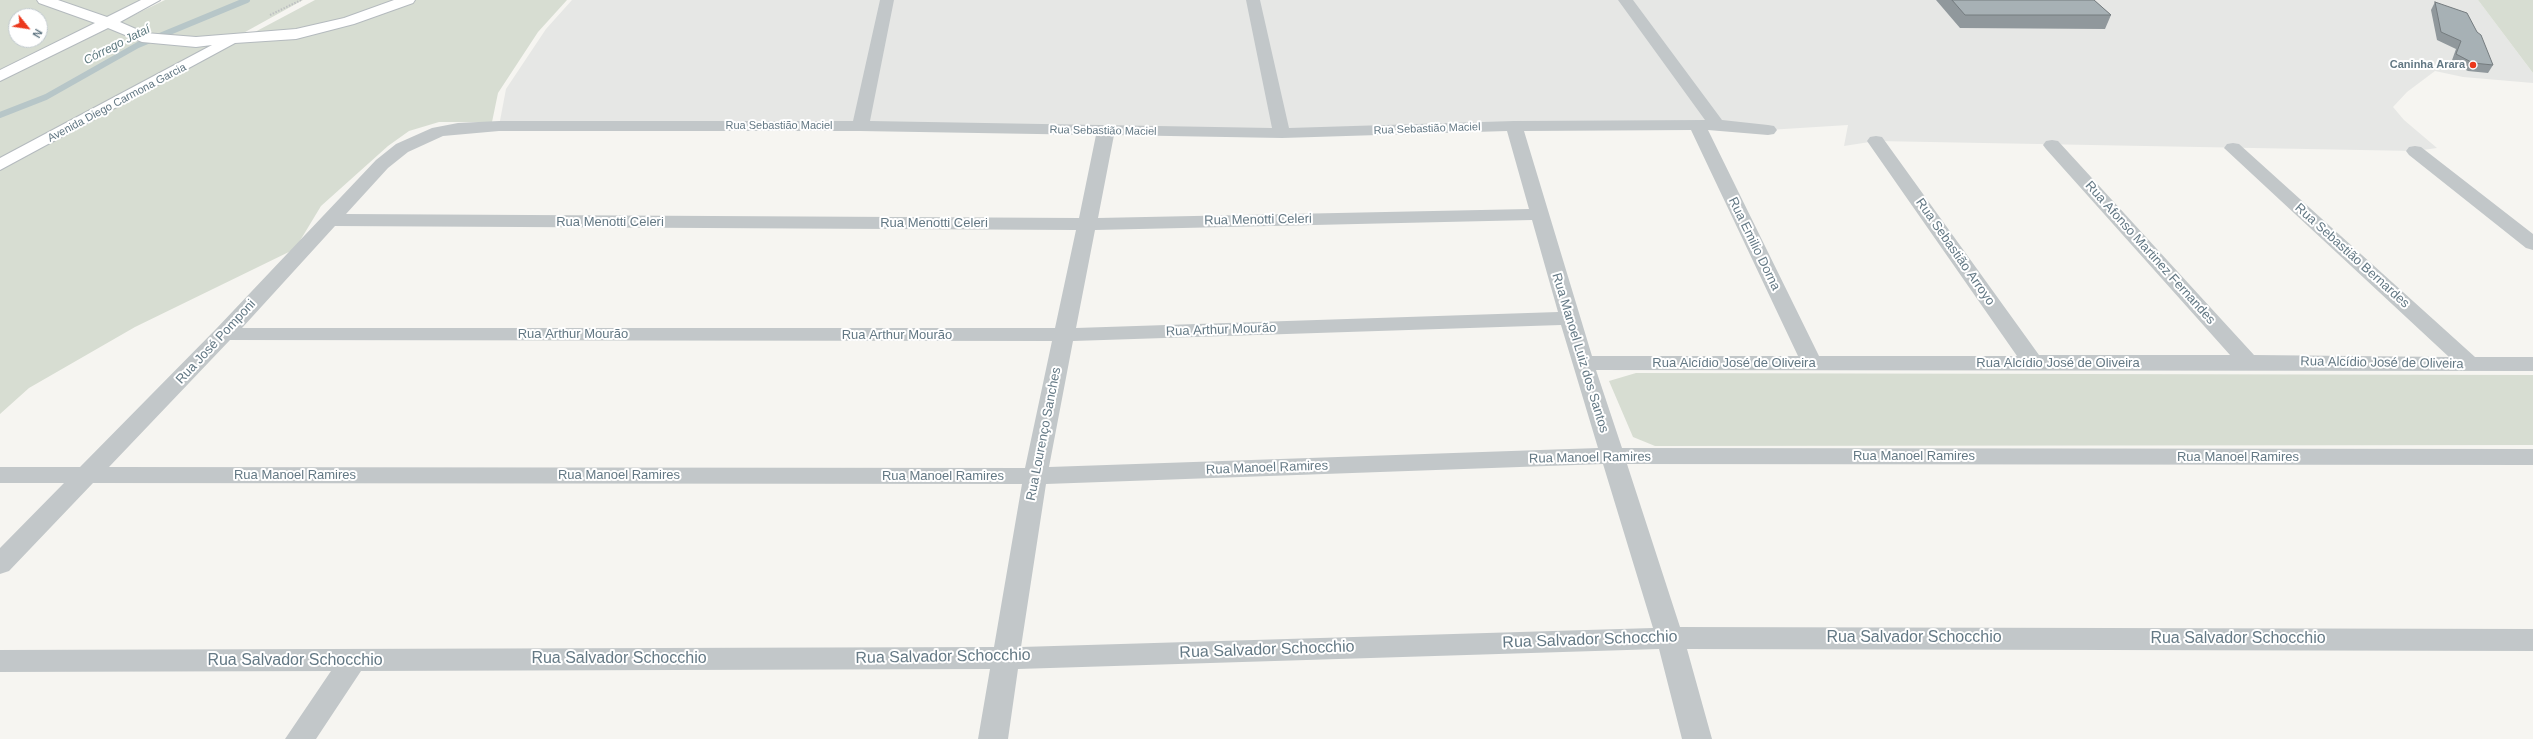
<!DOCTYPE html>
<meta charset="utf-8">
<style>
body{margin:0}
#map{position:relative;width:2533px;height:739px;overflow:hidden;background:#f6f5f1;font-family:Arial,sans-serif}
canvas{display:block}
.north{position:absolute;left:8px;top:8px;width:40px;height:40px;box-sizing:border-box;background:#fff;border:1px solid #c1c9ce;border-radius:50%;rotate:120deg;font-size:11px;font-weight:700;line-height:16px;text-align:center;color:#637884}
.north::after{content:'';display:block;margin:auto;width:14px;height:18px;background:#eb381c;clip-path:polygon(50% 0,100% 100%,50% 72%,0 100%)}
</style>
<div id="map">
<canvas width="2533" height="739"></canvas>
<div class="north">N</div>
</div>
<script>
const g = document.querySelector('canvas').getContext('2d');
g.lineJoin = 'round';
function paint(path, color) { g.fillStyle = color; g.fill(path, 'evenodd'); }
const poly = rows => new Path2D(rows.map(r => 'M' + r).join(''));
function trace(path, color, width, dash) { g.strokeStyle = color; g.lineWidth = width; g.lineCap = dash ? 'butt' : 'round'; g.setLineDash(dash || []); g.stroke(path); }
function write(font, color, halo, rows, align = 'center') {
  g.font = font + ' Arial,sans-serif'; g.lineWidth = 4; g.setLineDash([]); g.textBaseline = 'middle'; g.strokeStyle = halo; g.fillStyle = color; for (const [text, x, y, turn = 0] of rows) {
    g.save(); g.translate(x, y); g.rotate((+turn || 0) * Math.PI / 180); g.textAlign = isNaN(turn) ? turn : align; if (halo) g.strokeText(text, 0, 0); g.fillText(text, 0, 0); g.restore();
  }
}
const built = poly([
 [572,0,2478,0,2533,73,2533,83,2463,77,2435,71,2407,92,2393,107,2404,120,2437,148,2415,151,1876,141,1844,146,1848,125,1768,130,1717,125,1282,133,499,126,506,89,546,29]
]);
const green = poly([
 [0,0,143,0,0,70],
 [16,16,40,16,40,40,16,40],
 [165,0,303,0,106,109,112,108,315,0,567,0,538,32,498,93,492,122,439,122,409,131,388,146,321,206,295,249,135,327,29,388,0,414,0,80],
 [2478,0,2533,0,2533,73],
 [1636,373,2533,375,2533,445,1655,446,1633,437,1609,381]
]);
const stream = poly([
 [0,115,46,97,138,45,247,0]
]);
const path = poly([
 [270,15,301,0]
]);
const minor = poly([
 [880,0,894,0,870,121,1272,128,1246,0,1260,0,1289,128,1514,121,1705,120,1618,0,1633,0,1722,120,1768,125,1774,126,1777,130,1774,134,1768,135,1708,130,1819,356,2017,356,1867,141,1870,137,1876,136,1882,137,2039,355,2230,355,2046,149,2043,145,2046,141,2052,140,2058,141,2254,355,2449,357,2224,148,2227,144,2233,143,2239,144,2475,357,2533,357,2533,371,1596,370,1622,448,2533,449,2533,465,1627,464,1680,627,2533,629,2533,651,1687,649,1712,739,1682,739,1659,649,1018,669,1008,739,978,739,990,669,361,671,316,739,285,739,331,671,0,672,0,650,994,647,1022,484,93,483,9,571,0,574,0,548,64,483,0,483,0,467,80,467,216,329,376,160,396,144,432,128,458,123,499,121,853,121,880,0],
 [1691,130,1798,356,1592,356,1524,131,1691,130],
 [499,131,860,131,1096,135,1079,218,346,214,388,168,408,152,443,136,499,131],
 [1507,131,1529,209,1098,218,1114,135,1282,138,1507,131],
 [1532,220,1558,312,1076,328,1095,230,1532,220],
 [335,226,1076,230,1055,328,242,328,335,226],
 [1561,325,1598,448,1049,467,1073,341,1561,325],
 [230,340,1052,341,1025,468,109,467,230,340],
 [1603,464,1653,628,1021,647,1046,484,1603,464],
 [2415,146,2421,147,2533,234,2533,250,2526,248,2409,155,2406,151,2409,147,2415,146]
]);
const secondary = poly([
 [37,0,58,0,107,17,141,0,160,0,120,22,145,33,196,37,296,29,344,18,394,0,415,0,413,3,354,24,296,39,235,43,0,170,0,158,212,45,196,47,142,42,108,28,0,81,0,70,95,23,39,3,37,0]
]);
const wall = poly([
 [1936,0,2094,0,2111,15,2105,29,1960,28],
 [2435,2,2493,65,2488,73,2468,71,2451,63,2456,49,2437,40,2431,10]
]);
const building = poly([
 [1952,0,2094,0,2111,15,1965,15,1952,0],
 [2435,2,2467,13,2477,32,2481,35,2493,65,2473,63,2456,54,2461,41,2441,32,2435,2]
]);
const markers = [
 [2473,65,4,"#eb381c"]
];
const farPoinames = [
 ["Caninha Arara",2465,65]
];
const farStreetnames = [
 ["Avenida Diego Carmona Garcia",117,103,-28],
 ["Rua Sebastião Maciel",779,126],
 ["Rua Sebastião Maciel",1427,129,-2],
 ["Rua Sebastião Maciel",1103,131,1]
];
const farWaternames = [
 ["Córrego Jataí",117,45,-27]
];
const streetNames = [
 ["Rua Menotti Celeri",1258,220,-1],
 ["Rua Menotti Celeri",610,222],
 ["Rua Menotti Celeri",934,223],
 ["Rua Emilio Dorna",1754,244,64],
 ["Rua Sebastião Arroyo",1955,252,55],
 ["Rua Afonso Martinez Fernandes",2150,253,48],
 ["Rua Sebastião Bernardes",2352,256,42],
 ["Rua Arthur Mourão",1221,330,-2],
 ["Rua Arthur Mourão",573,334],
 ["Rua Arthur Mourão",897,335],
 ["Rua José Pomponi",216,342,-47],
 ["Rua Manoel Luiz dos Santos",1580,353,73],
 ["Rua Alcídio José de Oliveira",1734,363],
 ["Rua Alcídio José de Oliveira",2058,363],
 ["Rua Alcídio José de Oliveira",2382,363,1],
 ["Rua Lourenço Sanches",1044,434,-79],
 ["Rua Manoel Ramires",1914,456],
 ["Rua Manoel Ramires",2238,457],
 ["Rua Manoel Ramires",1590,458,-1],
 ["Rua Manoel Ramires",1267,468,-2],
 ["Rua Manoel Ramires",295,475],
 ["Rua Manoel Ramires",619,475],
 ["Rua Manoel Ramires",943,476]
];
const nearStreetnames = [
 ["Rua Salvador Schocchio",1914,638],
 ["Rua Salvador Schocchio",2238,639],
 ["Rua Salvador Schocchio",1590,640,-2],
 ["Rua Salvador Schocchio",1267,650,-2],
 ["Rua Salvador Schocchio",943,657,-1],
 ["Rua Salvador Schocchio",619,659],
 ["Rua Salvador Schocchio",295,661]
];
paint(built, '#e6e7e5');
paint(green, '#d7ddd2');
trace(stream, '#b7c6c8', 6);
trace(secondary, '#b4babe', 2);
trace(path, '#bec0c2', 2, [1.5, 1.5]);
paint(minor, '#c2c7c9');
paint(secondary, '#fff');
paint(wall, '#90989c');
paint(building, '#a7b1b5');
trace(building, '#757c7f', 1);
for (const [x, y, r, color] of markers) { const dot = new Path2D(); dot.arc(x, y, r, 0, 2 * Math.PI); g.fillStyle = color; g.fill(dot); trace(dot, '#fff', 1.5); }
write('bold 11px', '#637884', '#fff', farPoinames, 'right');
write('11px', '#637884', '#fff', farStreetnames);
write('italic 12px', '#5f7b81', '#fff', farWaternames);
write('13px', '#637884', '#fff', streetNames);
write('16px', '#637884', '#fff', nearStreetnames);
</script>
